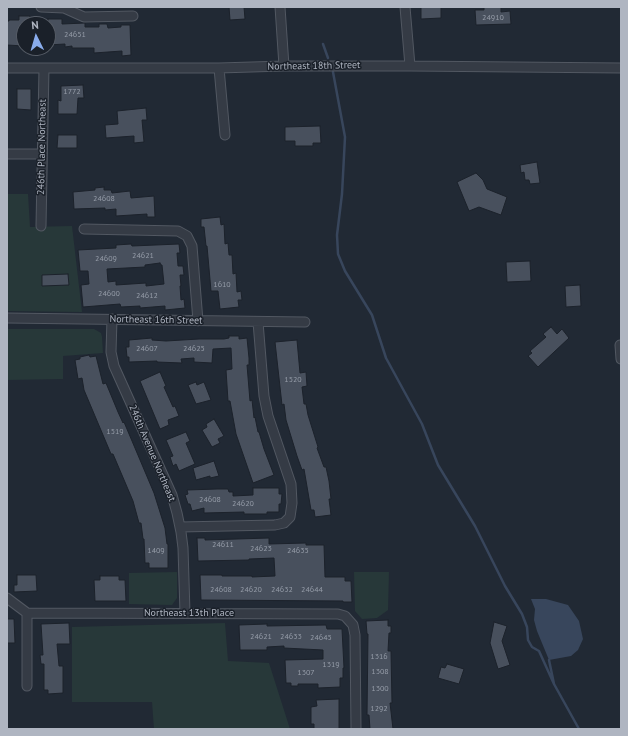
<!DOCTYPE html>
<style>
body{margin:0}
#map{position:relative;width:628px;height:736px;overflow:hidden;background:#212934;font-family:"PT Sans",sans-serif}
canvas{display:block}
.frame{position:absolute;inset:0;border:8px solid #afb5c1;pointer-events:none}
.north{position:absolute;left:16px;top:16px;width:40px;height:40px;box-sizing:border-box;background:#1a2029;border:1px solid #565c66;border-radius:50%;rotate:355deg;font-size:11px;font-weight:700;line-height:16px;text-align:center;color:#afb5c1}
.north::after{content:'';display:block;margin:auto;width:14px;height:18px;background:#89acec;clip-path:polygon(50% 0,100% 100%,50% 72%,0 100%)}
</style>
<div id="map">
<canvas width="628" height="736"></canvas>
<div class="frame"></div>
<div class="north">N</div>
</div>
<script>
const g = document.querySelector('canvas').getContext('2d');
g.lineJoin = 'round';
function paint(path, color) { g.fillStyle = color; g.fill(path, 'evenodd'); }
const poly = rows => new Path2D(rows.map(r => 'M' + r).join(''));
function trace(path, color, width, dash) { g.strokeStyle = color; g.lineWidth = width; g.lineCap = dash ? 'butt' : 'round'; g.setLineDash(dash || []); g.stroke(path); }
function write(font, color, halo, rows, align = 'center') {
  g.font = font + ' "PT Sans",sans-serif'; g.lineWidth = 3; g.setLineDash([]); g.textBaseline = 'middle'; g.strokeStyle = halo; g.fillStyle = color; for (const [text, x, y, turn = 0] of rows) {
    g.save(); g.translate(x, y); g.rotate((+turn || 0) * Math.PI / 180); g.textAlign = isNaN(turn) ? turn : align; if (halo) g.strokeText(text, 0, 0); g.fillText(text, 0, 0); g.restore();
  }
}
const green = poly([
 [7,194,28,194,30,227,72,226,82,312,7,311],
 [7,329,94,329,101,333,102,337,103,353,63,356,63,379,7,380],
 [177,572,177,598,172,605,129,604,129,573],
 [354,572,389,572,388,610,377,618,362,619,355,611],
 [225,623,228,661,269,663,290,729,154,729,152,702,72,702,72,627]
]);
const water = poly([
 [531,599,546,599,568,605,579,621,583,639,578,650,571,656,549,660,537,631,534,620,535,609]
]);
const stream = poly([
 [323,44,328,58],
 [333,72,345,137,342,194,337,235,338,254,345,271,372,315,386,358,422,424,438,465,475,526,505,586,522,614,527,627,528,640,532,647,539,651,554,684],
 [549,660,554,684,579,729]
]);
const building = poly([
 [229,7,244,7,245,19,230,20,229,7],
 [421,7,441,7,441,18,421,19,421,7],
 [484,7,501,7,501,12,510,11,511,24,476,25,475,10,484,10,484,7],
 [19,16,30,16,30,24,24,24,24,46,7,45,7,21,9,21,9,20,19,20,19,16],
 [48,19,62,19,62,24,85,23,85,27,99,27,99,24,107,24,108,28,121,27,121,25,130,25,131,55,122,56,122,51,94,53,94,48,72,48,72,46,65,47,65,44,48,45,48,19],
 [83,85,84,98,78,98,77,114,58,114,58,100,61,101,61,86,83,85],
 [17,89,31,89,31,110,17,109,17,89],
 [146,108,147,120,142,120,144,142,134,143,134,136,106,138,105,125,118,124,117,111,146,108],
 [320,126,321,143,313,143,313,146,295,146,295,141,285,141,285,127,320,126],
 [58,135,77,135,77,148,57,148,58,135],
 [537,162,540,183,530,184,529,180,525,180,524,172,521,173,520,165,537,162],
 [476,173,483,180,487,189,507,197,501,215,479,207,469,211,457,182,476,173],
 [104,187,104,190,111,190,112,193,130,191,131,198,154,196,155,217,147,217,147,214,116,216,116,209,105,210,105,208,74,209,73,192,95,190,95,188,104,187],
 [220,217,221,225,224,224,225,244,228,243,229,255,232,255,233,274,236,273,237,292,241,291,242,300,238,300,239,307,220,309,218,291,211,291,207,246,206,246,204,227,201,227,201,219,220,217],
 [131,244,132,246,179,244,180,253,177,253,178,266,183,266,184,275,180,275,181,286,180,286,181,300,184,299,185,308,165,310,165,306,140,308,140,306,121,307,120,304,83,307,81,285,89,284,88,271,80,271,78,250,116,248,116,245,131,244],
 [160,263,161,265,162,265,164,284,146,286,146,283,116,285,116,281,108,282,107,269,145,267,145,265,160,263],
 [530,261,531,281,507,282,506,262,530,261],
 [68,274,69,285,42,286,42,275,68,274],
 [580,285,581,306,566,307,565,286,580,285],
 [551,327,557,334,562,329,569,338,538,367,528,356,532,353,530,351,546,337,543,334,551,327],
 [229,336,239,336,239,339,247,338,249,358,249,365,247,365,250,401,252,400,254,418,255,417,258,432,259,432,264,449,274,475,253,483,236,434,230,401,228,401,226,370,232,369,231,348,213,349,212,363,194,362,194,358,181,359,182,363,157,362,157,361,129,362,129,357,127,357,126,347,129,347,129,340,152,338,152,340,166,341,199,339,224,339,229,338,229,336],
 [297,340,300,373,306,372,307,386,302,387,304,404,306,404,308,415,318,447,317,448,324,467,326,467,329,481,331,499,329,499,331,515,315,517,314,510,311,510,304,469,302,470,297,456,286,420,284,404,282,405,275,342,297,340],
 [89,355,90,357,96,356,103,384,106,383,118,412,123,423,124,422,154,493,165,528,167,544,168,544,168,568,149,568,149,563,145,563,144,539,143,539,141,523,139,523,133,501,113,454,111,454,84,390,82,378,78,379,75,360,80,359,80,357,89,355],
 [160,372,166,386,164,387,173,407,175,406,179,416,168,420,169,425,160,429,140,381,160,372],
 [196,382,197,385,204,382,211,400,196,404,188,385,196,382],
 [214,419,224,436,218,439,220,443,212,447,202,430,207,427,206,424,214,419],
 [186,432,190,441,186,443,195,464,179,471,176,464,173,466,170,457,173,456,166,440,186,432],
 [214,461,219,476,210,478,210,476,196,480,193,468,214,461],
 [253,488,279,488,279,494,282,494,281,504,279,504,279,512,267,512,267,514,244,514,244,512,204,513,204,508,192,511,190,504,188,504,185,495,188,494,187,490,217,489,228,489,229,492,233,492,233,496,253,495,253,488],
 [197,538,205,538,205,540,269,538,269,544,306,543,306,545,324,545,325,577,345,577,345,581,351,581,352,602,343,602,343,601,201,600,200,575,222,575,222,576,252,576,252,577,275,576,274,558,249,559,249,560,198,561,197,538],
 [17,575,36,575,37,591,14,592,14,585,17,585,17,575],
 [100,576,119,576,119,580,125,580,126,601,95,601,94,580,100,580,100,576],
 [7,619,14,619,15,643,7,643,7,619],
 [388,620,388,626,391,626,391,633,389,633,388,651,391,651,392,703,390,703,393,729,370,729,369,715,367,715,368,634,367,634,366,621,388,620],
 [494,622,507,626,502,641,510,665,498,669,490,643,494,622],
 [69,623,70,644,57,644,59,666,63,666,63,693,48,694,48,690,44,690,44,664,41,664,40,655,43,655,41,624,69,623],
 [267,624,267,626,326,625,327,629,342,629,344,668,343,668,343,678,340,678,340,687,318,688,318,684,298,684,298,686,291,686,291,683,286,683,285,660,323,659,323,650,284,648,284,646,267,647,267,650,240,650,239,625,267,624],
 [447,664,464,669,459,684,438,678,441,667,445,668,447,664],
 [339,699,339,729,314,729,314,724,311,724,311,707,317,706,316,700,339,699]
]);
const minor = poly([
 [41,7,64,8,84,17,133,16],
 [280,7,284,66],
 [405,7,410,66],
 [7,68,219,68,284,66,410,66,621,68],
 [219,68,225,135],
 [7,154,42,154],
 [41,226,44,68],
 [84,229,178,231,187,236,192,246,198,321],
 [7,318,305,322],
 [112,319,111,352,114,366,172,495,177,513,181,532,183,548,185,613],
 [620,345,621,359],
 [180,527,275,525,284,523,290,517,292,503,291,484,268,416,264,396,258,322],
 [7,598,27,613,338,614,345,616,353,625,355,635,356,729],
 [27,686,27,613]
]);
const numberNames = [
 ["24910",493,18],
 ["24651",75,35],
 ["1772",72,92],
 ["24608",104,199],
 ["24621",143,256],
 ["24609",106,259],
 ["1610",222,285],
 ["24600",109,294],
 ["24612",147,296],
 ["24607",147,349],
 ["24625",194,349],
 ["1520",293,380],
 ["1519",115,432],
 ["24608",210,500],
 ["24620",243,504],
 ["24611",223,545],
 ["24623",261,549],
 ["1409",156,551],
 ["24635",298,551],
 ["24608",221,590],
 ["24620",251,590],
 ["24632",282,590],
 ["24644",312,590],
 ["24621",261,637],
 ["24633",291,637],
 ["24645",321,638],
 ["1316",379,657],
 ["1319",331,665],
 ["1308",380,672],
 ["1307",306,673],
 ["1300",380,689],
 ["1292",379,709]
];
const streetNames = [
 ["Northeast 18th Street",314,66,-1],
 ["246th Place Northeast",42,147,-89],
 ["Northeast 16th Street",156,320,1],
 ["246th Avenue Northeast",152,453,67],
 ["Northeast 13th Place",189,613]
];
paint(green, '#273839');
paint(water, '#38465c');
trace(stream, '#38465c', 2.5);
paint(building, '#48505d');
trace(building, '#1c222b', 1);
trace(minor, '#525862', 11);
trace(minor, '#353b45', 9);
write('8px', '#959ca8', null, numberNames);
write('10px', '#afb5c1', '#1a2029', streetNames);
</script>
